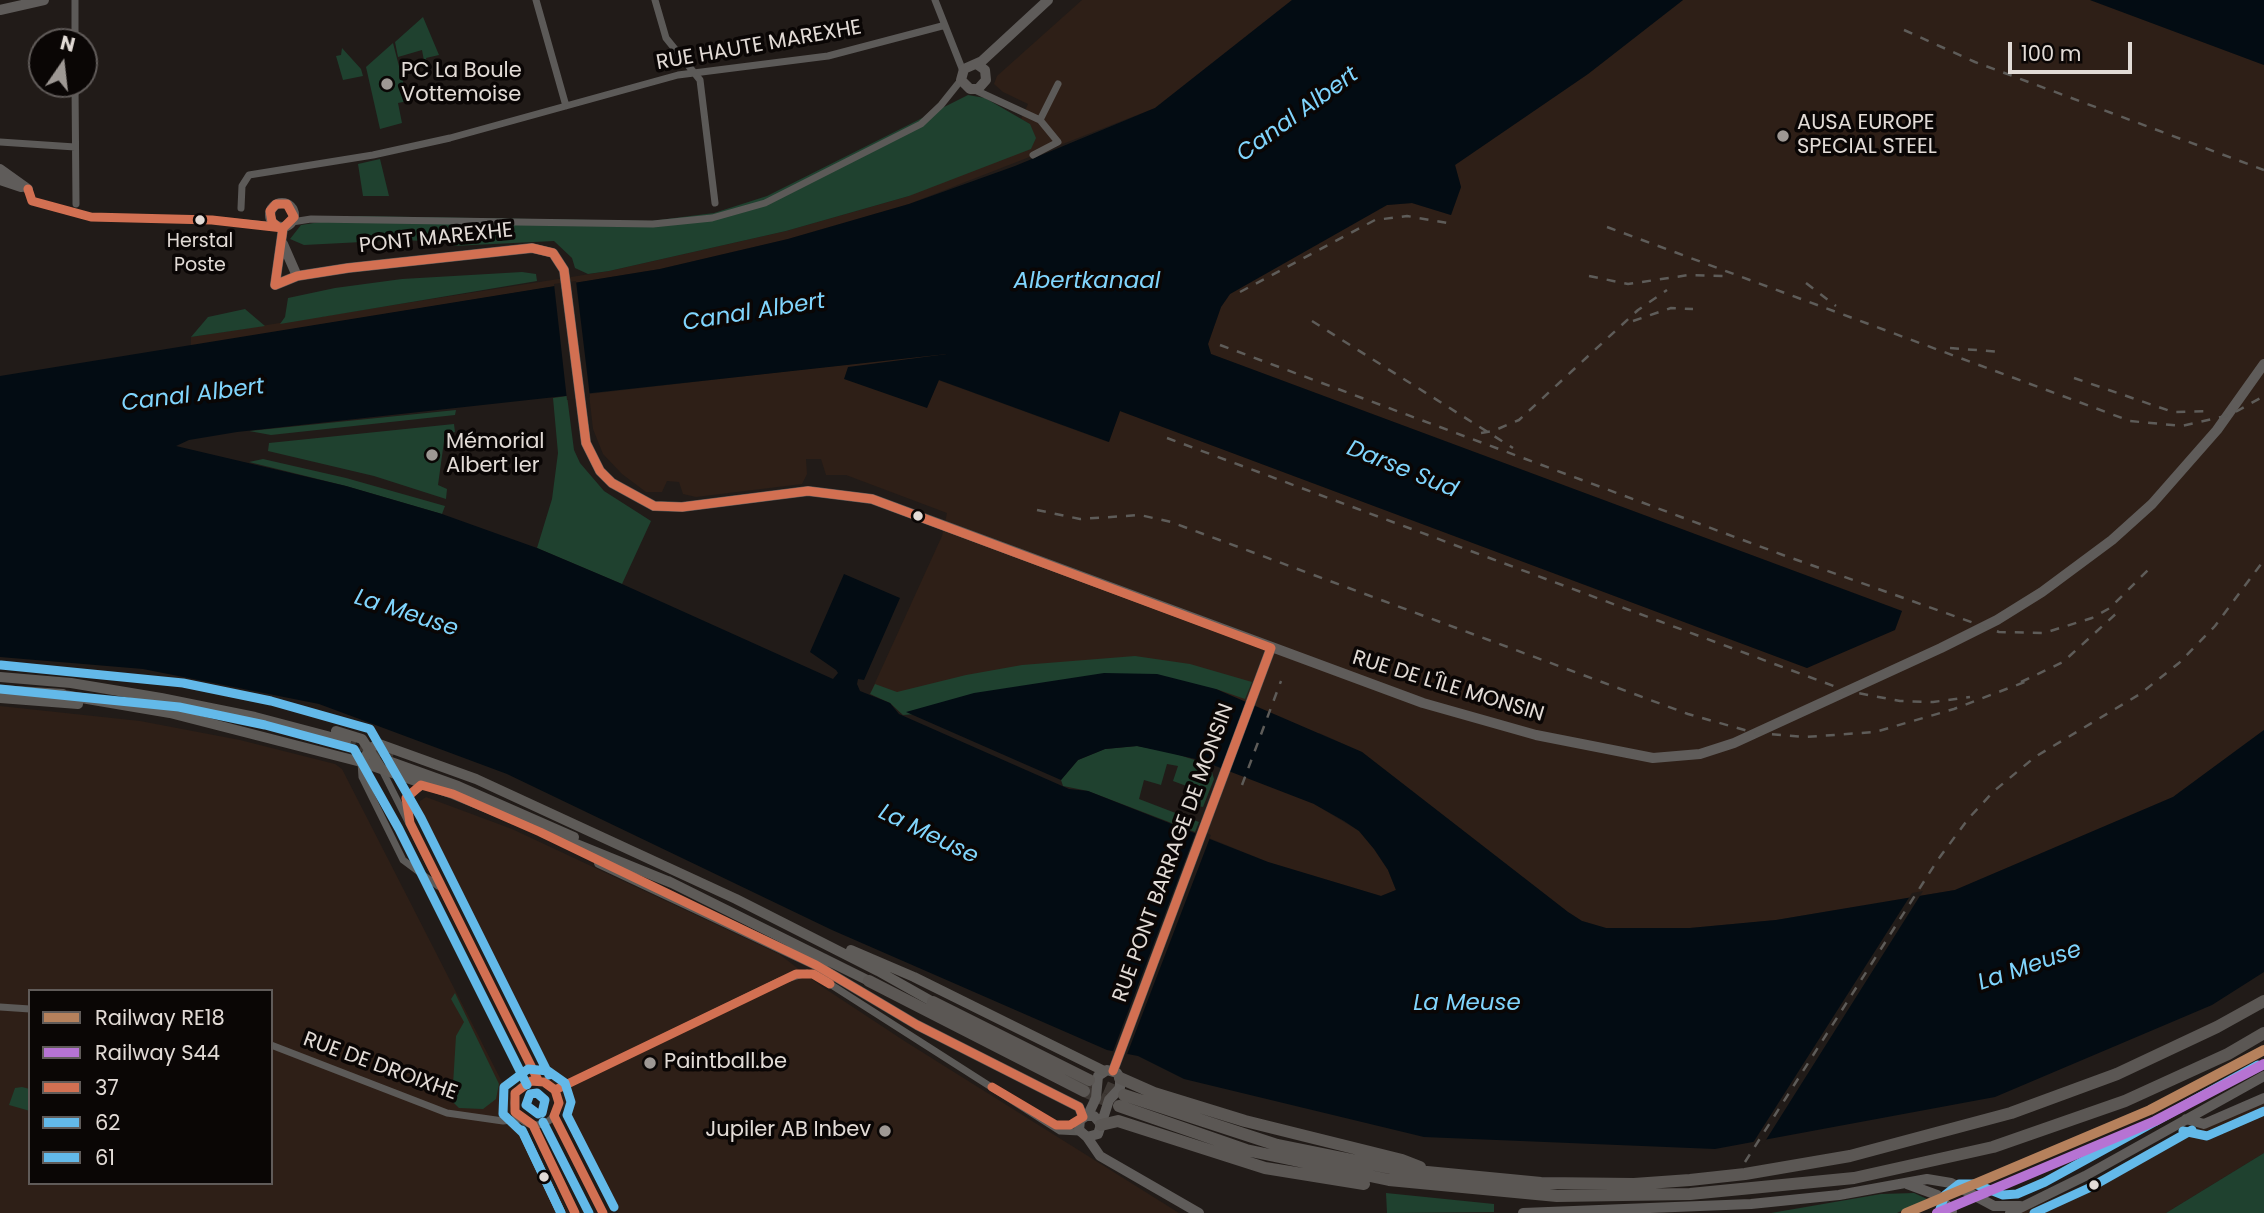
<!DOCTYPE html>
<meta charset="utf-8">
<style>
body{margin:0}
#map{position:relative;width:2264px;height:1213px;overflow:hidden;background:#211b18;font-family:Poppins,sans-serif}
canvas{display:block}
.legend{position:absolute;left:28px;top:989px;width:245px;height:196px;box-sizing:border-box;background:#0a0605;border:2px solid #605b59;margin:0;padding:9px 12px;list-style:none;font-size:21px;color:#e2dbd6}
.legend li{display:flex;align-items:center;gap:14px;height:35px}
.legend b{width:35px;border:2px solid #605b59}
.north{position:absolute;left:28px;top:28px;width:70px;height:70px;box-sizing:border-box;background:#0a0605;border:2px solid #605b59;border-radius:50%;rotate:14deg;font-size:19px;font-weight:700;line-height:28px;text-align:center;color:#e2dbd6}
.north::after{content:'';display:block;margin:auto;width:24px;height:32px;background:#9e9894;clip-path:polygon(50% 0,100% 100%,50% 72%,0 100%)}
.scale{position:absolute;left:2008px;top:42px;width:124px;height:32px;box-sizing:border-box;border:4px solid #e2dbd6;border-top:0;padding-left:9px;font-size:21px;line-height:24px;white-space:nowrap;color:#e2dbd6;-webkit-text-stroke:5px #0a0605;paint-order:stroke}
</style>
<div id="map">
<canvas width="2264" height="1213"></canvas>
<ul class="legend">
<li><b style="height:9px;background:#b6815c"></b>Railway RE18</li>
<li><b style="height:9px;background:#b673d3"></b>Railway S44</li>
<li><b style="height:9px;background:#d27052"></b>37</li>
<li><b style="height:9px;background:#63b9e9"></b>62</li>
<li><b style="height:9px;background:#63b9e9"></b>61</li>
</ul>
<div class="north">N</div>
<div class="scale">100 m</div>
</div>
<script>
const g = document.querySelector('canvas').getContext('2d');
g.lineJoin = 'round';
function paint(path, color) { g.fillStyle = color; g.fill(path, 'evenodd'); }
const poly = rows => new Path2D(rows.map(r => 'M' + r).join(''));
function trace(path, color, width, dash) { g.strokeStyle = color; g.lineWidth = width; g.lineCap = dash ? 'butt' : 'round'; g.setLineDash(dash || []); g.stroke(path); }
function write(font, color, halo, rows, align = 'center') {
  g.font = font + ' Poppins,sans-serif'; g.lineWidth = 7; g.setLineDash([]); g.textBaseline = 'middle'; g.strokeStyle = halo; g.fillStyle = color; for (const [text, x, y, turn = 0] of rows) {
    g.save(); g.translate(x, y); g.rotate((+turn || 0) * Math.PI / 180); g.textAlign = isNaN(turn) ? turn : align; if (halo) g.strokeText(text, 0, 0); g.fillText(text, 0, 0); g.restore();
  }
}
const built = poly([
 [1082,0,1292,0,1155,108,909,204,788,239,660,269,191,346,191,337,609,271,786,231,909,196,1030,124,1021,119,1028,104,1003,92,994,84,997,76],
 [1683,0,2090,0,2264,65,2264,730,2173,797,1955,890,1776,920,1690,928,1606,928,1582,921,1568,912,1362,752,1319,733,1314,804,1359,831,1374,849,1388,870,1396,890,1381,896,1268,862,1204,836,1256,705,906,712,903,715,890,703,870,694,942,536,947,513,846,475,826,475,821,459,806,459,807,474,802,484,696,497,683,494,679,482,667,481,662,492,646,492,622,474,603,454,593,429,589,394,947,353,927,408,938,380,1108,442,1120,411,1807,668,1902,611,1211,354,1208,344,1221,307,1230,294,1387,205,1412,203,1451,215,1461,187,1455,165,1588,74],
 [0,706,140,721,240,740,335,764,342,769,569,1213,0,1213],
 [30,991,271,991,271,1183,30,1183],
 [426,797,512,829,779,954,821,986,906,1042,1179,1213,618,1213,588,1161,419,815,420,801],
 [2264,1102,2264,1153,2166,1213,2020,1213,2088,1183,2171,1137]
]);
const green = poly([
 [423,17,439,55,426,58,430,75,427,77,422,50,398,57,395,42],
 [393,43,408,101,398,103,402,123,380,129,366,67],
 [342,48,361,69,363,76,343,80,336,56,341,55],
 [968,95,985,98,1030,124,1036,138,1031,149,909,196,786,231,609,271,588,274,575,268,572,258,554,241,453,246,450,242,401,240,304,245,290,239,301,225,358,216,651,221,714,213,767,196],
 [380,159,389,196,363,196,358,164],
 [522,272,536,274,537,281,280,324,285,317,288,298,335,288,402,279],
 [245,309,265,326,191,337,208,317],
 [567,396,574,450,580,463,604,491,651,521,622,584,537,548,552,499,558,453,553,398],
 [456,410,455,415,271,435,249,431],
 [454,424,455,432,445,434,438,485,447,489,446,499,374,476,268,451,269,443],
 [263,459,346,478,445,506,442,514,346,486,249,462],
 [1135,656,1190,664,1252,682,1245,699,1216,689,903,715,890,703,870,694,875,684,897,692,966,675,1022,665],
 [1137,746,1170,752,1210,765,1214,779,1203,807,1194,805,1200,791,1173,781,1178,766,1167,764,1161,785,1144,780,1139,799,1199,822,1195,832,1088,791,1063,786,1061,780,1078,760,1105,749],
 [455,993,499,1084,496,1099,483,1109,459,1108,452,1101,456,1036,464,1022,451,999],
 [22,1087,30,1089,30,1111,9,1105,15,1088],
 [2264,1153,2264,1213,2166,1213],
 [1386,1193,1494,1204,1494,1212,1387,1213],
 [1914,1193,1927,1199,1897,1213,1771,1213,1881,1194]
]);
const water = poly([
 [1292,0,1683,0,1588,74,1455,165,1461,187,1451,215,1412,203,1387,205,1230,294,1221,307,1208,344,1211,354,1902,611,1895,630,1807,668,1120,411,1109,442,939,380,927,408,844,379,848,367,947,354,237,432,189,440,176,446,346,486,442,514,537,548,622,584,833,679,838,673,836,670,810,652,844,574,900,598,864,680,858,679,857,684,860,691,890,703,899,714,1069,789,1088,791,1268,862,1381,896,1396,890,1388,870,1374,849,1359,831,1344,821,1314,804,1200,760,1137,746,1105,749,1078,760,1061,780,906,712,974,693,1104,673,1157,674,1216,689,1362,752,1568,912,1582,921,1606,928,1690,928,1776,920,1955,890,2173,797,2264,730,2264,972,2212,1005,1995,1097,1715,1149,1424,1137,1184,1079,1138,1056,1107,1050,832,930,507,774,319,704,143,669,0,657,0,376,660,269,788,239,909,204,1015,166,1155,108],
 [2090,0,2264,0,2264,65]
]);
const pier = poly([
 [576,281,590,397,567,400,554,284],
 [1197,829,1211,835,1126,1057,1112,1054],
 [1923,891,1764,1143,1751,1146,1912,893]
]);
const primaryTunnel = poly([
 [346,741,393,756]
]);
const highwayTunnel = poly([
 [1089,1080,1124,1095],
 [1084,1091,1119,1106]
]);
const street = poly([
 [536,0,566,106],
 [655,0,666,38,700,80,715,203],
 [935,0,963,71],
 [75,42,75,0],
 [75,84,76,204],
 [975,90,1040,120],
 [0,142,75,147],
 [1033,155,1058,142,1040,120,1058,84],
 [28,189,32,201,91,217,212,220,277,226],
 [241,208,242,186,249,175,373,155,450,138,678,75,828,56,942,26],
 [292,222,311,219,653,224,712,218,765,203,921,124,941,105,961,80],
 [361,762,362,777,403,860,438,886],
 [381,768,538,1080],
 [409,816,408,795,424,785],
 [0,1007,30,1009],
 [271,1045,447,1113,503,1121,520,1119],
 '514 1103a22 22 0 1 1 44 0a22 22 0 1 1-44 0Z',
 [555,1090,780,981,807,973,819,977,1060,1131,1080,1132],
 [554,1116,603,1213],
 [533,1125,575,1213],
 [1056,1125,1070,1125,1080,1120]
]);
const secondary = poly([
 [0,10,44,0],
 [978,65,985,70,986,80,978,89,970,89,961,80,964,69,982,61,1048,0],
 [0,169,28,189],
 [0,180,21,187],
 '270 215a12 12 0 1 1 24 0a12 12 0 1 1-24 0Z',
 [283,228,275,285,297,276,348,268,532,248,553,253,564,270,586,443,600,471,612,483,654,506,682,507,808,491,872,499,1423,703,1536,735,1653,758,1700,754,1734,743,1941,648,1997,620,2042,592,2112,540,2152,504,2217,430,2264,364],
 [283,244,297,276],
 [1113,1071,1271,648],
 [1088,1115,1096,1098,1098,1076,1107,1070,1117,1073,1120,1078,1120,1088,1109,1100,1098,1134,1087,1137,1079,1130,1080,1120,1086,1116,1094,1116,1100,1123],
 [2186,1119,2204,1124,2264,1098],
 [1087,1137,1100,1156,1199,1213],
 [1907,1184,1937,1195,1952,1211],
 [1523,1213,1751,1204,1839,1195,1927,1179,1951,1183,1994,1206,2020,1206],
 [2010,1213,2085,1176,2264,1076]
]);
const primary = poly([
 [0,677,71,683,161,698,255,717,346,741],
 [0,690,63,694],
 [58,694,170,713,361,762,453,794,672,883],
 [0,698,78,704],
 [336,731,362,739,381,768],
 [361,762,372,747,379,744,476,779,736,899,878,971,933,1002],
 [391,762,458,786,574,837],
 [599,863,816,965,917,1025,1079,1107,1083,1117],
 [668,881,869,981],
 [851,950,914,977,1104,1071]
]);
const highway = poly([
 [869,981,1084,1091],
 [933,1002,1089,1080],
 [1120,1078,1154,1093,1245,1121,1402,1160,1420,1167],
 [1124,1095,1277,1145,1396,1169,1541,1183,1634,1184,1690,1180,1745,1174,1850,1156,2011,1113,2117,1074,2217,1027,2264,1001],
 [1119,1106,1246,1150,1389,1180,1557,1196,1690,1194,1854,1178,1993,1147,2125,1101,2228,1054,2264,1033],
 [1101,1125,1118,1121,1265,1168,1364,1184]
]);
const rail = poly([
 [1904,30,1975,62,2264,170],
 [1607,227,2130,421,2182,426,2230,415,2264,396],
 [1589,276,1628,284,1689,275,1724,276],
 [1806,283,1836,306],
 [1240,292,1375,220,1407,216,1448,223],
 [1312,321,1513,448],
 [1633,321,1671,308,1693,309],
 [1220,345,1783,555,1999,632,2044,633,2092,618,2110,608,2150,568],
 [1950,348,2001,352],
 [2074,378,2173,412,2209,411],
 [1481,433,1493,431,1519,420,1638,310,1667,290],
 [1167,438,1847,691,1900,701,1933,702,1970,697],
 [1037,510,1080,519,1140,515,1171,522,1688,714,1755,733,1806,737,1875,732,1954,709,2030,680],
 [2021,682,2063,662,2119,611],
 [1242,785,1281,681],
 [1745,1162,1937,861,1968,819,1994,791,2035,757,2140,694,2179,663,2215,626,2264,560]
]);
const bus1 = poly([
 [28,189,32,201,91,217,212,220,283,228,294,217,287,204,276,204,270,211,272,222,277,226],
 [283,228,275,285,297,276,348,268,532,248,553,253,564,270,586,443,600,471,612,483,654,506,682,507,808,491,872,499,1271,648],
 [1113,1071,1271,648],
 [538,1080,410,823,406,798,421,785,453,794,540,832,816,965,917,1025,1079,1107,1083,1117],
 [992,1087,1056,1125,1070,1125,1083,1117],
 [555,1090,796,974,813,974,830,984],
 [575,1213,533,1125,515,1112,515,1093,531,1081,544,1082,555,1090,559,1103,554,1116,603,1213]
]);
const bus2 = poly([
 [0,689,179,707,265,725,354,749,399,829,527,1085],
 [538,1114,526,1105,530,1094,537,1093,545,1100,542,1113],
 [543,1122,589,1213],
 [522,1130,561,1213],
 [2183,1131,2207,1136,2264,1111],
 [2034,1213,2091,1187,2192,1130]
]);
const bus3 = poly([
 [1,665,183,683,271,701,370,729,421,818,549,1075],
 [1940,1209,1945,1195,1959,1184,1975,1184,2003,1195,2017,1194,2045,1182,2258,1065],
 [561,1213,523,1133,503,1114,504,1087,528,1069,548,1071,565,1083,571,1102,567,1115,614,1207]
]);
const rail1 = poly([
 [1906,1213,2150,1110,2264,1050]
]);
const rail2 = poly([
 [1937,1213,2155,1121,2264,1064]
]);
const markers = [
 [387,84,7,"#9e9894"],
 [1783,136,7,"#9e9894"],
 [200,220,6,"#e2dbd6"],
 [432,455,7,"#9e9894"],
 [918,516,6,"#e2dbd6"],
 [650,1063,7,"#9e9894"],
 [885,1131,7,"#9e9894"],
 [544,1177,6,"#e2dbd6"],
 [2094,1185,6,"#e2dbd6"]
];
const busNames = [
 ["Herstal",200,242],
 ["Poste",200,266]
];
const streetNames = [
 ["RUE HAUTE MAREXHE",759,46,-10],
 ["PONT MAREXHE",436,239,-6],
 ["RUE DE L'ÎLE MONSIN",1448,687,17],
 ["RUE PONT BARRAGE DE MONSIN",1174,853,-70],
 ["RUE DE DROIXHE",380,1067,20]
];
const poiNames = [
 ["PC La Boule",401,72],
 ["Vottemoise",401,96],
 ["AUSA EUROPE",1797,124],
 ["SPECIAL STEEL",1797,148],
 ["Mémorial",446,443],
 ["Albert Ier",446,467],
 ["Paintball.be",664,1063],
 ["Jupiler AB Inbev",871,1131,"right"]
];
const waterNames = [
 ["Canal Albert",1298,115,-36],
 ["Albertkanaal",1087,282],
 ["Canal Albert",754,313,-9],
 ["Canal Albert",193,396,-7],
 ["Darse Sud",1402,470,22],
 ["La Meuse",406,614,18],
 ["La Meuse",928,835,26],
 ["La Meuse",2030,967,-19],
 ["La Meuse",1467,1004]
];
paint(built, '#2e1f17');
paint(green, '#1f412f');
paint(water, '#030c13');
paint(pier, '#211b18');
trace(primaryTunnel, '#3e3834', 10, [10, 5]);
trace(highwayTunnel, '#3e3834', 12, [12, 6]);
trace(street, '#5c5a58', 7);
trace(secondary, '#5f5c5a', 10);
trace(primary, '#5e5b58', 10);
trace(highway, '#5b5754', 12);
trace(rail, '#5e5c59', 2.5, [9, 9]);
trace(bus1, '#d27052', 9);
trace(bus2, '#63b9e9', 9);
trace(bus3, '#63b9e9', 9);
trace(rail1, '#b6815c', 10);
trace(rail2, '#b673d3', 10);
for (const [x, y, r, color] of markers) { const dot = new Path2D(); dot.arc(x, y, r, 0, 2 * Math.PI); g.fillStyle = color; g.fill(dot); trace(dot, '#0a0605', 2.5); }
write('19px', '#e2dbd6', '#0a0605', busNames);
write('21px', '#e2dbd6', '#0a0605', streetNames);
write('21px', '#e2dbd6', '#0a0605', poiNames, 'left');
write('italic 23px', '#80d5fd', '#0a0605', waterNames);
</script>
